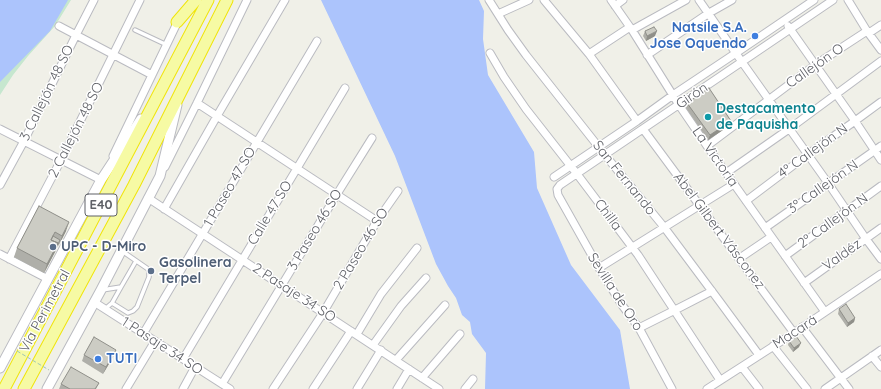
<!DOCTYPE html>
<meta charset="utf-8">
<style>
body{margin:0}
canvas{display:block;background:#f0f0e8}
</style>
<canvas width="881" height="389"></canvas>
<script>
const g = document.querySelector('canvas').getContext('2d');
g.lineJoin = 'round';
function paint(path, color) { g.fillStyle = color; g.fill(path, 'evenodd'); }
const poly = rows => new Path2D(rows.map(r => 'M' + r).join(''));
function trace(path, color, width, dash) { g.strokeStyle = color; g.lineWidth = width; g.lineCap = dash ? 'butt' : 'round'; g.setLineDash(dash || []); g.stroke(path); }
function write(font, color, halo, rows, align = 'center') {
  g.font = font + ' Quicksand,sans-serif'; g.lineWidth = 3; g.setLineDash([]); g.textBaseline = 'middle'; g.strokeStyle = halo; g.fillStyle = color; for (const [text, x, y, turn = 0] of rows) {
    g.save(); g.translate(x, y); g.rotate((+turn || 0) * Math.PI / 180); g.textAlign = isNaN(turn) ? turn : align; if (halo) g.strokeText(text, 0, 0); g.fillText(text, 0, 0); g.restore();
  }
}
const green = poly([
 [57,0,71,0,55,26,28,56,13,75,0,95,0,76]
]);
const water = poly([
 [0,0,68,0,50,31,0,82],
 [321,0,479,0,484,11,483,39,488,75,534,152,537,188,571,265,620,330,630,389,485,389,486,353,472,334,470,322,462,315,456,298,448,286,436,264,395,156]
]);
const service = poly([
 [135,30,167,45],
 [102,290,121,287,136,261],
 [112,303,121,287],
 [105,309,112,303,128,313,133,311,137,307,149,277,149,272,148,269,122,251]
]);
const minor = poly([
 [489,0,508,30,526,55,605,155,664,227,720,302,759,355],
 [544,0,589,54,637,121],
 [611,0,632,30,679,105,707,146,825,312],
 [699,0,742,62,828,183,866,239,881,259],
 [848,0,867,31,881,50],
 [615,6,623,0],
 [498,14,529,0],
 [59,26,152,75],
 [788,26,855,121,881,160],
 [632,30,686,0],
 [869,33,881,25],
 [490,53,504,77,526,109,577,174,638,255,720,380],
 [589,54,630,27],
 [647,55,709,13,732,0],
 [197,103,377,221],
 [0,129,101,180,103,176],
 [643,129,794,333],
 [707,146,815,65,867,31],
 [113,156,179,19],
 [165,167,197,103,247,0],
 [726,173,789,129,881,61],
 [554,177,637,121,673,95,736,53,814,0],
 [0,185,24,141,76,35,94,0],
 [148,198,439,389],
 [746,201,807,155,855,121,881,102],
 [164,209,217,116,285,0],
 [765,228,881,146],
 [0,254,48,279],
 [785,256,881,186],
 [740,258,771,237],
 [9,259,61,160,140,0],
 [599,268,734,184],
 [804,283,881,228],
 [94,302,230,389],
 [802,327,849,389],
 [639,328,675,310,712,291],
 [143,334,317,41],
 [357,334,381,294,417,248],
 [373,345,401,306,426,278],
 [773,346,807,389],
 [872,356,881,367],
 [183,359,345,88],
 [396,360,445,305],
 [742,367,759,389],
 [422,378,460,334],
 [222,384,337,194,372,138],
 [126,389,155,341],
 [183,389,195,367],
 [273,389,323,313,377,221,398,191],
 [313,389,351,331],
 [357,389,381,350],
 [397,389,409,369],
 [465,389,473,379],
 [672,389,639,328,622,305,599,268,558,195,557,189,560,185,833,0],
 [707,389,794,333,881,274],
 [825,389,881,350]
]);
const tertiary = poly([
 [0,368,101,180,141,119],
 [47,389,101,290,160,176,177,105]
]);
const trunk = poly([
 [177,22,196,0],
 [4,389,208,0],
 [24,389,134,185,227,0]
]);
const pathBridge = poly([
 [17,351,49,370]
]);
const wall = poly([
 [645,31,655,36,646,41,643,36],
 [687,103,731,121,729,126,708,140,686,108],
 [39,206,66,231,44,273,14,257,17,248],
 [839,309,855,318,854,322,847,327,838,314],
 [789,341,799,347,793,352,788,345],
 [84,355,113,357,103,374,82,361],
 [99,383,96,389,59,389,61,384]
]);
const shadedWall = poly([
 [657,31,655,36,646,41,647,36],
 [731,121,729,126,708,140,710,135],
 [69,222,66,231,59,245,62,236],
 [58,243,55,252,44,273,47,264],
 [855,318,854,322,847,327,848,323],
 [801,343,799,347,793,352,794,348],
 [116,350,113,357,103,374,106,367]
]);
const building = poly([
 [654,27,657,31,647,36,645,31,654,27],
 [709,88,731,121,710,135,687,103,709,88],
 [39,206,69,222,62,236,55,232,51,240,58,243,47,264,17,248,39,206],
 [53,236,60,240,56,248,58,243,51,240,53,236],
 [846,304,855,318,848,323,839,309,846,304],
 [796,336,801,343,794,348,789,341,796,336],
 [94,337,116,350,106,367,84,355,94,337],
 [71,367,99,383,95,389,70,389,61,384,71,367]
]);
const markers = [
 [755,36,4,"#3f7fe0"],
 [708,117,4,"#0f9aa8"],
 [53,247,4,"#5c6f8a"],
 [151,271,4,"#5c6f8a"],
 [98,359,4,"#3f7fe0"]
];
const shields = [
 [101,205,32]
];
const shieldNames = [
 ["E40",101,205]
];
const shopNames = [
 ["Natsile S.A.",747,28],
 ["Jose Oquendo",747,44],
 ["TUTI",106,359,"left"]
];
const streetNames = [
 ["Callejón O",815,66,-35],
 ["3 Callejón 48 SO",47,93,-64],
 ["Girón",692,96,-34],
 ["2 Callejón 48 SO",76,130,-63],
 ["4º Callejón N",813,151,-36],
 ["La Victoria",715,157,55],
 ["San Fernando",624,178,51],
 ["1 Paseo 47 SO",230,187,-60],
 ["3º Callejón N",823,187,-35],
 ["Calle 47 SO",270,213,-59],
 ["Chilla",608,215,53],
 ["2º Callejón N",833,221,-36],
 ["3 Paseo 46 SO",315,230,-59],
 ["Abel Gilbert Vásconez",719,231,53],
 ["2 Paseo 46 SO",361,249,-59],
 ["Valdéz",842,255,-35],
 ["Sevilla de Oro",615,292,57],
 ["2 Pasaje 34 SO",294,293,33],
 ["Vía Perimetral",45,311,-62],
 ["Macará",795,332,-33],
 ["1 Pasaje 34 SO",162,346,33]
];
const cultureNames = [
 ["Destacamento",716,109],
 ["de Paquisha",716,125]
];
const serviceNames = [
 ["UPC - D-Miro",61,247],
 ["Gasolinera",159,263],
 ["Terpel",159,279]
];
paint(green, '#c6e7cf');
paint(water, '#acc4fc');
trace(service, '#babbc1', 5.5);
trace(minor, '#babbc1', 9);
trace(tertiary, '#babbc1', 11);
trace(trunk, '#f0e509', 13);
trace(service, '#fff', 3.5);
trace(minor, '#fff', 7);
trace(tertiary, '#fff', 9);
trace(trunk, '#f6faa4', 11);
trace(pathBridge, '#9fc7b5', 1, [4, 2]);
paint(wall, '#afafa9');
paint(shadedWall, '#8f8f89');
paint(building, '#ccccc4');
trace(building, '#8f8f89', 1);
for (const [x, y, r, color] of markers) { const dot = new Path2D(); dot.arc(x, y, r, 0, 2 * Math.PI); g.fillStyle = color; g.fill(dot); trace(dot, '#fff', 1.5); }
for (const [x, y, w] of shields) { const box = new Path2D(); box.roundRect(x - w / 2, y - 11, w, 22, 3); g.fillStyle = '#fff'; g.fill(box); trace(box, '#5f6167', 1); }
write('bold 13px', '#5f6167', null, shieldNames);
write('bold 14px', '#366cbe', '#fff', shopNames, 'right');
write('14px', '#5f6167', '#fff', streetNames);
write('bold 14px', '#0d838f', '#fff', cultureNames, 'left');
write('bold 14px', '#4e5e75', '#fff', serviceNames, 'left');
</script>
